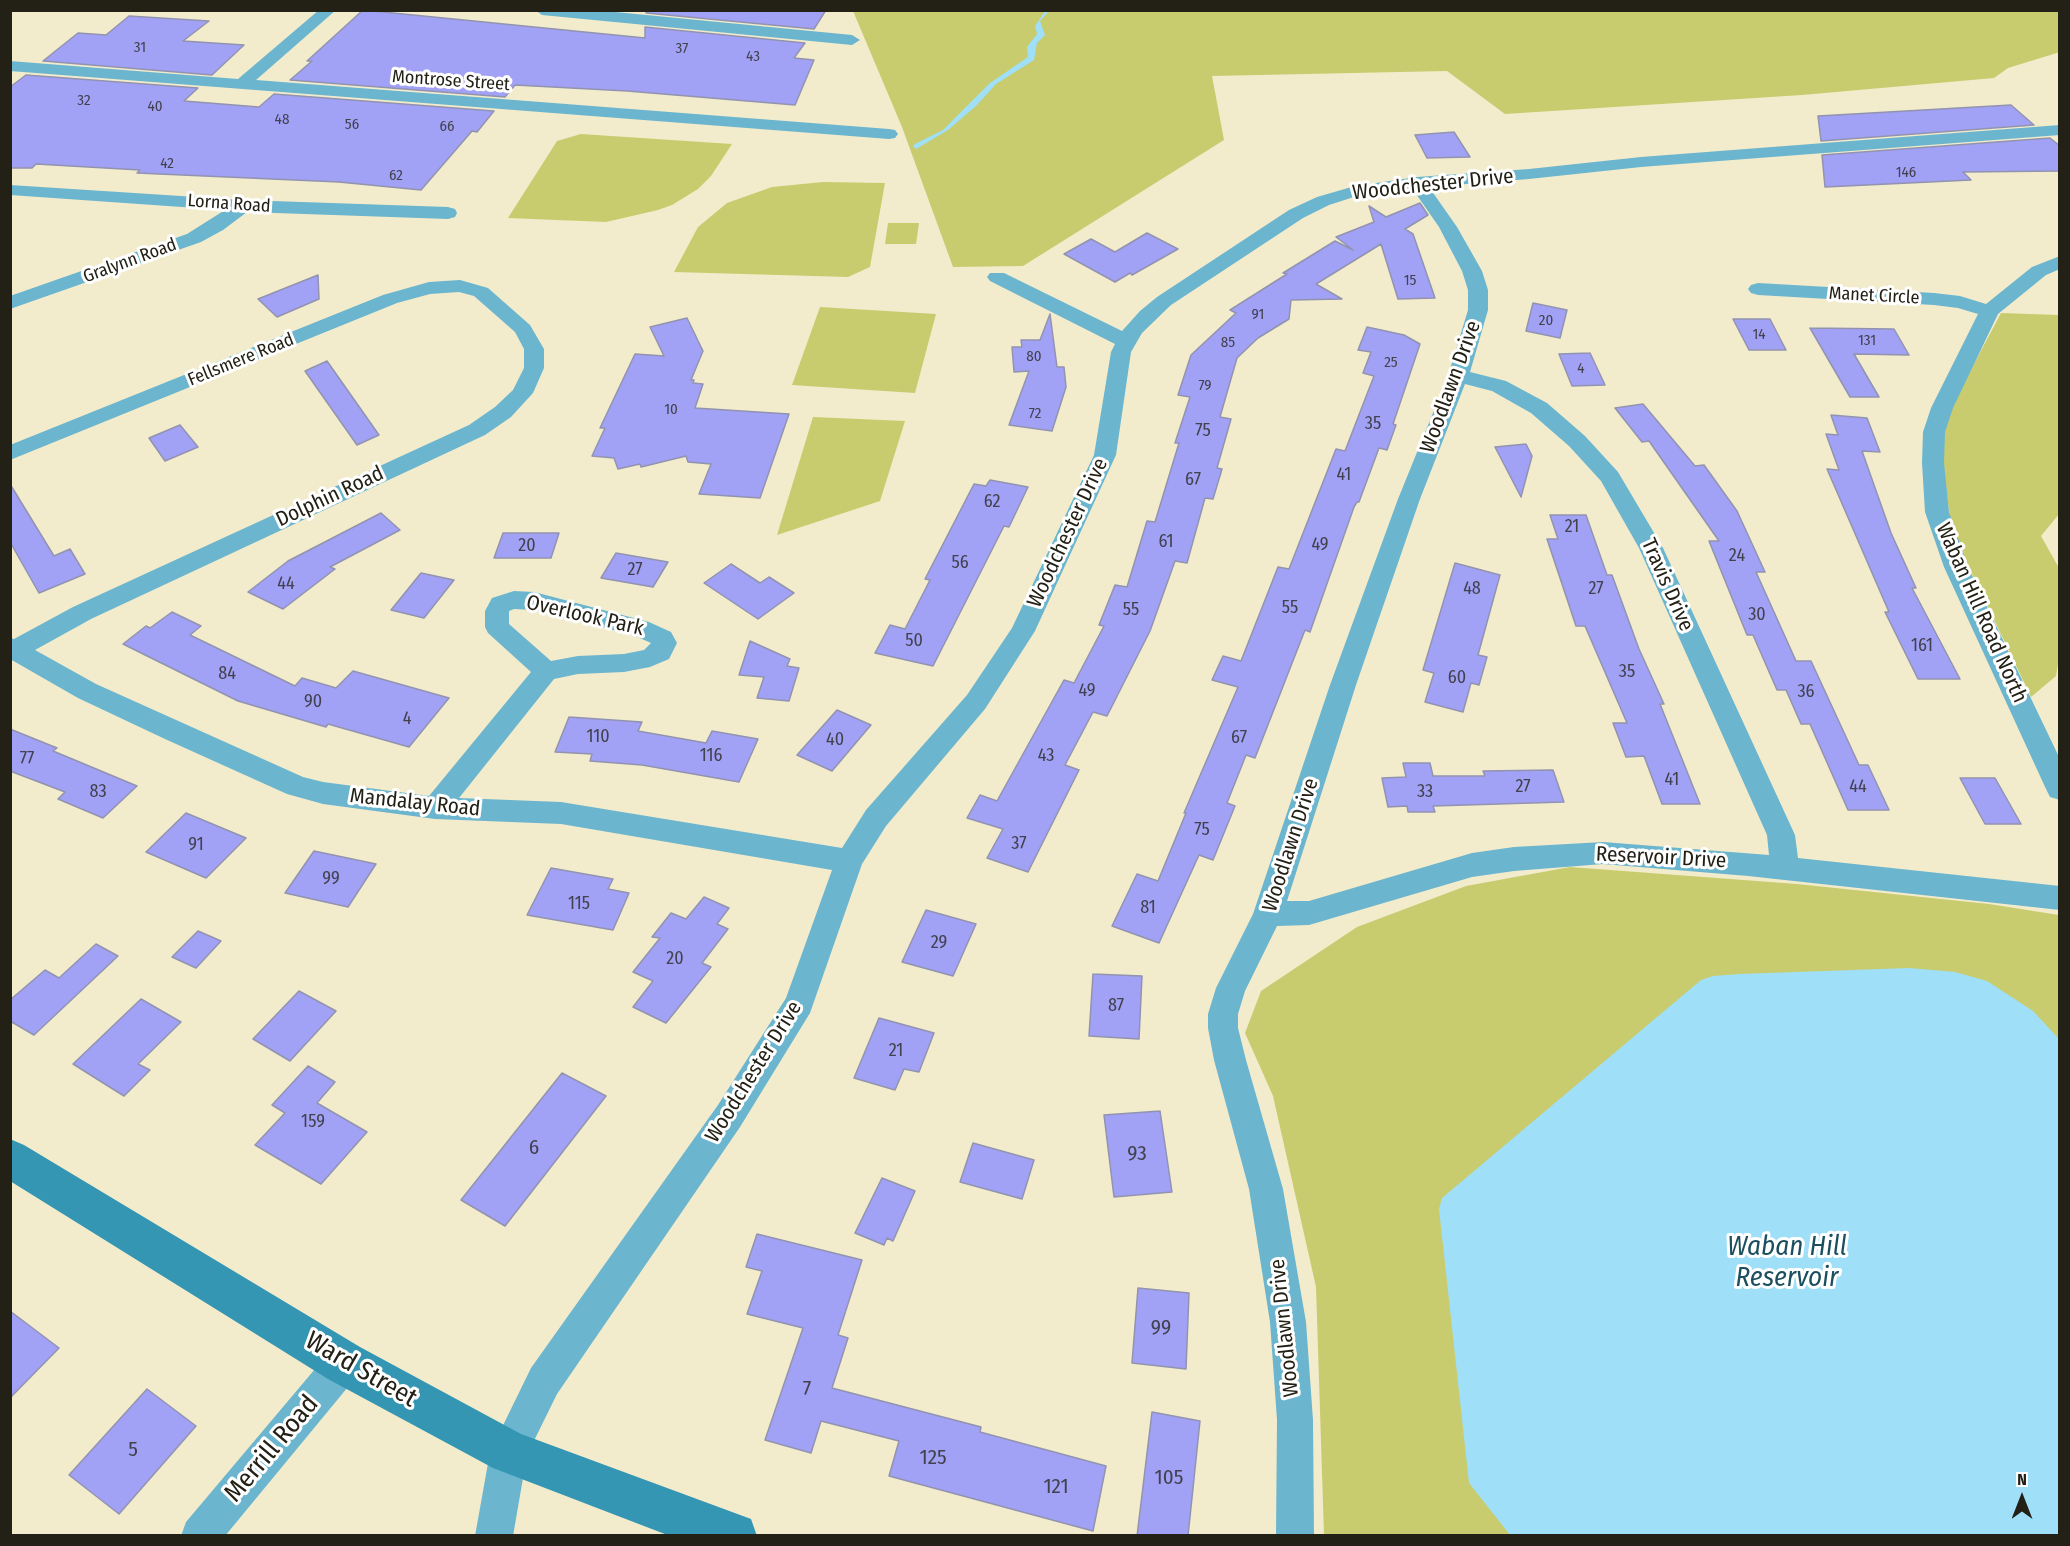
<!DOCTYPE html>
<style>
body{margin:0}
#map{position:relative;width:2070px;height:1546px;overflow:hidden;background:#f2eccd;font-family:"Fira Sans Condensed",sans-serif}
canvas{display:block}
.frame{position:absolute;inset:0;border:12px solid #232116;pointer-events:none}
.north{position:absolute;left:1992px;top:1468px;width:60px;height:60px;-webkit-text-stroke:4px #fff;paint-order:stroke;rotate:0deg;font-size:16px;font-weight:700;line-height:24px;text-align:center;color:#232116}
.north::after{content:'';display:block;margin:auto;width:21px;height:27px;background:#232116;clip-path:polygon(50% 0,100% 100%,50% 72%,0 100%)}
</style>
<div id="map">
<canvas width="2070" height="1546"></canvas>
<div class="frame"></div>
<div class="north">N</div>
</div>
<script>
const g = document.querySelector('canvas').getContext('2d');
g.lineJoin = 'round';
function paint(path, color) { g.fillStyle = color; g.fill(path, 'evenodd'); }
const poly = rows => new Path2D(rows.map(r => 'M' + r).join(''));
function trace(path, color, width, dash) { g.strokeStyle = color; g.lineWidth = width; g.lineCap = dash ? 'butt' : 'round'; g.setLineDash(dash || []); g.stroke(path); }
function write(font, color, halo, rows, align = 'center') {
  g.font = font + ' "Fira Sans Condensed",sans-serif'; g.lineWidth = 6; g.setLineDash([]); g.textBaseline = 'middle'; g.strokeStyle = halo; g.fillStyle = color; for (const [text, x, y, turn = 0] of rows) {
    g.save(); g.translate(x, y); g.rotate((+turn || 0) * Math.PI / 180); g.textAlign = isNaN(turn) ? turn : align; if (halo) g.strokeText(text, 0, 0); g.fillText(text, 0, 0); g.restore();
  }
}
const green = poly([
 [2059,10,2060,52,2008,68,1994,78,1802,95,1505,114,1447,71,1212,76,1224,140,1023,266,953,267,902,127,853,11],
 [581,134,732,144,711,176,698,189,672,205,658,210,606,222,508,218,557,141],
 [823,182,885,183,870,267,848,277,674,272,698,227,727,203,772,187],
 [888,223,919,223,916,244,885,244],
 [820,307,936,314,915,393,792,385],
 [2001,313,2059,315,2059,514,2041,536,2059,568,2059,657,2056,676,2031,697,1952,532,1942,459,1942,424],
 [813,417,905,421,880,501,777,535],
 [1570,867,1797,884,1989,904,2059,915,2059,1535,1324,1535,1316,1287,1273,1096,1245,1033,1261,991,1357,927,1466,886]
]);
const water = poly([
 [1046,10,1049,11,1040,21,1045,35,1037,43,1034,60,996,84,976,106,948,130,916,149,913,146,915,144,943,130,990,83,1028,57,1027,47,1037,34,1035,26],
 [1909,968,1955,972,1987,981,2033,1011,2059,1039,2059,1535,1510,1535,1469,1483,1439,1209,1442,1198,1701,980,1713,976,1740,974]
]);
const building = poly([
 [363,10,645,38,645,27,805,43,794,58,814,60,795,105,627,91,515,85,505,97,290,80,312,61,307,61,363,10],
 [646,10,826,10,814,29,646,13,646,10],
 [129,16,209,21,183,41,244,45,212,75,43,61,78,33,106,35,129,16],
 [26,75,198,88,184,101,259,107,274,94,494,111,477,132,472,131,421,190,339,182,137,173,140,170,36,164,32,168,10,168,10,87,26,75],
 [2011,105,2034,125,1821,141,1818,116,2011,105],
 [1454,132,1470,157,1427,158,1415,135,1454,132],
 [2050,138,2060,146,2060,171,1963,172,1971,180,1825,187,1822,155,2050,138],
 [1420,203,1428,215,1405,229,1413,234,1435,298,1398,299,1381,244,1316,284,1342,299,1291,300,1289,319,1258,338,1237,358,1220,417,1231,419,1217,468,1222,469,1213,499,1205,498,1187,563,1175,561,1150,631,1107,716,1093,712,1065,765,1079,770,1028,872,987,858,1003,829,967,818,980,795,997,801,1064,680,1074,683,1104,626,1099,625,1115,585,1127,587,1147,521,1155,522,1179,443,1175,443,1190,397,1178,395,1191,355,1236,313,1230,310,1287,274,1283,273,1335,241,1353,250,1336,237,1374,222,1369,206,1386,217,1420,203],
 [1147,233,1178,249,1132,275,1130,273,1115,282,1064,254,1091,239,1115,252,1147,233],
 [318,275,319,299,277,317,258,299,318,275],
 [1533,303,1567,310,1560,338,1526,331,1533,303],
 [1050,314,1057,367,1064,367,1066,387,1052,431,1009,425,1029,371,1014,372,1012,347,1022,347,1021,340,1040,340,1050,314],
 [687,318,703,351,691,380,694,380,693,383,703,384,695,408,789,414,760,498,699,494,711,464,688,462,686,456,641,467,640,464,618,469,614,458,592,456,605,428,600,428,635,354,664,356,650,327,687,318],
 [1733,319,1770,319,1786,350,1749,350,1733,319],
 [1367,327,1404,335,1420,344,1393,424,1396,425,1387,450,1379,448,1359,502,1357,502,1354,507,1310,632,1305,630,1255,758,1246,755,1227,803,1235,806,1213,860,1199,855,1159,943,1112,926,1137,874,1158,881,1186,813,1184,813,1238,687,1212,680,1223,656,1241,661,1278,567,1289,569,1336,449,1345,451,1374,376,1363,373,1371,352,1358,350,1367,327],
 [1810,328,1894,329,1909,355,1854,354,1879,397,1850,397,1810,328],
 [1590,353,1605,385,1572,386,1559,354,1590,353],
 [327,361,379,435,357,445,305,371,327,361],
 [1643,404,1695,466,1704,465,1737,511,1765,572,1756,572,1796,661,1811,661,1859,765,1868,765,1889,810,1848,810,1810,724,1801,724,1786,690,1777,690,1753,635,1747,635,1709,541,1719,541,1649,441,1642,442,1615,408,1643,404],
 [1831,415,1867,418,1880,452,1862,451,1891,533,1916,588,1912,588,1960,679,1918,679,1885,612,1889,612,1827,469,1839,470,1826,434,1838,435,1831,415],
 [180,425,198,447,165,461,149,438,180,425],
 [1526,444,1532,456,1521,497,1495,447,1526,444],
 [990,480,1028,487,1009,527,1004,526,933,666,875,653,890,625,905,629,930,580,925,579,974,484,986,486,990,480],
 [10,484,54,556,70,549,85,574,39,593,10,542,10,484],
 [381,513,400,530,330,567,335,569,283,609,248,592,288,561,381,513],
 [1550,515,1586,515,1607,575,1612,575,1639,649,1664,704,1660,704,1700,804,1662,804,1644,756,1626,757,1613,723,1627,723,1585,626,1576,626,1547,539,1558,539,1550,515],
 [503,533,559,533,551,558,494,558,503,533],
 [616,553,668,562,653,587,601,578,616,553],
 [1455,563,1500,575,1478,655,1487,657,1479,685,1471,683,1463,712,1425,702,1434,673,1423,670,1455,563],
 [731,564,760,583,769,577,794,593,758,619,704,583,731,564],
 [421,573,454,580,424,618,391,610,421,573],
 [172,612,201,626,190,635,295,686,302,678,336,688,353,671,449,698,409,747,328,724,326,727,238,701,123,644,146,626,150,628,172,612],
 [750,641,790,659,787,666,799,668,789,701,757,698,764,677,739,675,750,641],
 [837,710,871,725,832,771,797,755,837,710],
 [569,717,642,722,638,731,706,743,712,731,758,739,739,782,642,765,590,761,592,754,555,752,569,717],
 [10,729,57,748,53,751,137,786,103,818,58,799,65,792,10,771,10,729],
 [1403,763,1430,763,1433,776,1485,776,1483,771,1553,770,1564,802,1433,806,1435,812,1408,812,1407,806,1388,807,1382,778,1406,777,1403,763],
 [1960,778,1995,778,2021,824,1985,824,1960,778],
 [186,813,246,838,206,878,146,852,186,813],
 [314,851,376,864,348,907,285,893,314,851],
 [551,868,613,879,608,889,629,893,613,930,527,915,551,868],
 [704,897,729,908,717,924,728,929,702,963,711,967,666,1023,633,1007,653,981,633,972,660,938,652,937,671,913,686,919,704,897],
 [926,910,976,924,953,976,902,962,926,910],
 [198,931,221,941,196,968,172,957,198,931],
 [96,944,118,956,34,1035,10,1021,10,1000,45,970,59,978,96,944],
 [1093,974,1142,976,1139,1039,1089,1036,1093,974],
 [299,991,336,1011,290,1061,253,1039,299,991],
 [141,999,181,1022,138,1064,150,1070,124,1096,73,1064,141,999],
 [879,1018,934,1033,919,1072,904,1069,895,1090,854,1078,879,1018],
 [308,1066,335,1082,317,1103,367,1132,321,1184,255,1145,285,1113,272,1105,308,1066],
 [562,1073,606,1096,505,1226,461,1200,562,1073],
 [1160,1111,1172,1192,1114,1197,1104,1115,1160,1111],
 [973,1143,1034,1160,1022,1199,960,1182,973,1143],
 [882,1178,915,1191,893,1241,887,1238,884,1245,855,1233,882,1178],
 [757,1234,862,1260,838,1335,848,1338,832,1388,981,1427,980,1432,1106,1466,1093,1531,889,1476,899,1441,821,1421,811,1453,765,1440,803,1328,747,1314,762,1271,746,1267,757,1234],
 [1138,1288,1189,1293,1186,1369,1132,1363,1138,1288],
 [10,1311,59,1348,10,1398,10,1311],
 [147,1389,196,1426,119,1514,69,1475,147,1389],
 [1152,1412,1200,1421,1188,1536,1137,1536,1152,1412]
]);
const street = poly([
 [319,10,336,10,256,80,889,129,895,130,898,134,895,138,889,139,10,71,10,61,238,79,319,10],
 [535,10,595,10,852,35,860,40,852,45,542,15,535,10],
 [2060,125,2060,135,1641,167,1529,179,1429,187,1457,227,1482,271,1488,290,1488,310,1470,372,1506,381,1547,403,1585,436,1618,472,1663,548,1795,835,1798,858,2060,886,2060,910,1748,876,1603,864,1514,871,1472,877,1309,925,1277,926,1245,991,1238,1014,1238,1028,1246,1060,1283,1189,1306,1322,1313,1420,1314,1536,1276,1536,1277,1420,1270,1322,1249,1189,1214,1060,1208,1028,1208,1014,1216,988,1253,914,1330,685,1398,499,1448,376,1468,310,1468,290,1462,271,1439,227,1412,188,1357,196,1329,205,1303,218,1171,305,1142,333,1131,352,1116,455,1035,631,985,709,886,826,862,864,810,1013,740,1127,557,1394,527,1455,513,1536,475,1536,490,1452,531,1368,718,1105,786,998,832,870,561,824,435,819,323,804,287,794,165,739,78,698,10,659,10,638,14,639,73,607,469,425,495,407,513,390,524,368,524,349,515,332,474,296,459,292,430,294,397,303,10,460,10,445,383,295,429,282,460,280,488,288,530,325,544,349,544,368,533,393,511,417,485,435,91,619,35,650,96,684,303,777,323,782,429,796,531,672,488,633,485,627,485,611,492,598,514,591,534,592,649,622,671,632,677,643,669,659,650,667,624,672,578,674,554,679,459,798,561,802,842,848,866,810,967,695,1012,628,1094,455,1111,352,1115,344,990,281,987,277,990,273,1004,273,1122,331,1140,311,1157,297,1289,210,1317,197,1355,186,1417,177,1529,169,1641,157,2060,125],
 [1465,384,1492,391,1531,413,1569,446,1601,481,1639,548,1767,835,1769,855,1603,842,1514,847,1472,853,1309,901,1287,901,1356,685,1420,499,1465,384],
 [514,609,534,610,633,635,651,643,644,650,624,654,578,656,551,661,509,624,509,611,514,609],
 [10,185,243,200,448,207,455,209,457,213,455,217,448,219,247,212,223,230,201,242,10,309,10,296,187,234,225,210,10,195,10,185],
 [2060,256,2060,269,2046,275,1998,314,1953,408,1945,432,1944,463,1949,512,1968,567,2060,759,2060,800,2050,797,2046,789,1944,567,1925,512,1922,463,1923,432,1931,408,1978,314,1958,308,1934,305,1758,295,1751,293,1748,289,1751,285,1758,283,1934,293,1960,296,1986,304,2032,267,2060,256],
 [344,1345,357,1350,362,1363,357,1376,225,1536,181,1536,186,1522,331,1350,344,1345]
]);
const secondary = poly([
 [10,1139,24,1145,360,1347,521,1434,751,1519,757,1536,670,1536,493,1468,328,1379,10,1181,10,1139]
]);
const farNumbernames = [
 ["31",140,48],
 ["37",682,49],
 ["43",753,57],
 ["32",84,101],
 ["40",155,107],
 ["48",282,120],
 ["56",352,125],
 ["66",447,127],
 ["42",167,164],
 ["146",1906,173],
 ["62",396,176],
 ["15",1410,281],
 ["91",1258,315],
 ["20",1546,321],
 ["14",1759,335],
 ["131",1867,341],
 ["85",1228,343],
 ["80",1034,357],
 ["25",1391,363],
 ["4",1581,369],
 ["79",1205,386],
 ["10",671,410],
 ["72",1035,414]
];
const farStreetnames = [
 ["Montrose Street",451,81,4],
 ["Lorna Road",229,204,4],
 ["Gralynn Road",130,261,-20],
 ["Manet Circle",1874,296,3],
 ["Fellsmere Road",241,360,-22]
];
const numberNames = [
 ["35",1373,424],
 ["75",1203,431],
 ["41",1344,475],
 ["67",1193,480],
 ["62",992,502],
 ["21",1572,527],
 ["61",1166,542],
 ["49",1320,545],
 ["20",527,546],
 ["24",1737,556],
 ["56",960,563],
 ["27",635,570],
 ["44",286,584],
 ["48",1472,589],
 ["27",1596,589],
 ["55",1290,608],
 ["55",1131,610],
 ["30",1757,615],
 ["50",914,641],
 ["161",1922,646],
 ["35",1627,672],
 ["84",227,674],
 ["60",1457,678],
 ["49",1087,691],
 ["36",1806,692],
 ["90",313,702],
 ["4",407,719],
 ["110",598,737],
 ["67",1239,738],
 ["40",835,740],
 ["116",711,756],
 ["43",1046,756],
 ["77",27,759],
 ["41",1672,780],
 ["27",1523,787],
 ["44",1858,787],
 ["83",98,792],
 ["33",1425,792],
 ["75",1202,830],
 ["37",1019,844],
 ["91",196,845],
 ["99",331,879],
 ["115",579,904],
 ["81",1148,908],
 ["29",939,943],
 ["20",675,959],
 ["87",1116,1006],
 ["21",896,1051],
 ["159",313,1122]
];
const streetNames = [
 ["Woodchester Drive",1433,185,-6],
 ["Woodlawn Drive",1451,387,-70],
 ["Dolphin Road",330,497,-25],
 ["Woodchester Drive",1068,533,-65],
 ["Travis Drive",1667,585,66],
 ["Waban Hill Road North",1981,613,66],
 ["Overlook Park",585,616,13],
 ["Mandalay Road",415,803,6],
 ["Woodlawn Drive",1291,845,-72],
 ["Reservoir Drive",1661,858,3],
 ["Woodchester Drive",754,1072,-58],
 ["Woodlawn Drive",1285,1328,-96]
];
const nearNumbernames = [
 ["6",534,1148],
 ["93",1137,1154],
 ["99",1161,1328],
 ["7",807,1389],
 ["5",133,1450],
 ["125",933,1458],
 ["105",1169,1478],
 ["121",1056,1487]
];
const nearStreetnames = [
 ["Ward Street",361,1370,30],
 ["Merrill Road",272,1449,-50]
];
const nearWaternames = [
 ["Waban Hill",1787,1247],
 ["Reservoir",1787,1278]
];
paint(green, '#c9cc6e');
paint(water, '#9fdff7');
paint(building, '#a1a1f6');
trace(building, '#9293af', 1.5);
paint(street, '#6bb5ce');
paint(secondary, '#3496b3');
write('15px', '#42414e', null, farNumbernames);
write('18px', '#232116', '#fff', farStreetnames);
write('18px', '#42414e', null, numberNames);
write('21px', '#232116', '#fff', streetNames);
write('21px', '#42414e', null, nearNumbernames);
write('26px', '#232116', '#fff', nearStreetnames);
write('italic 27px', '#1b4e5f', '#fff', nearWaternames);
</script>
